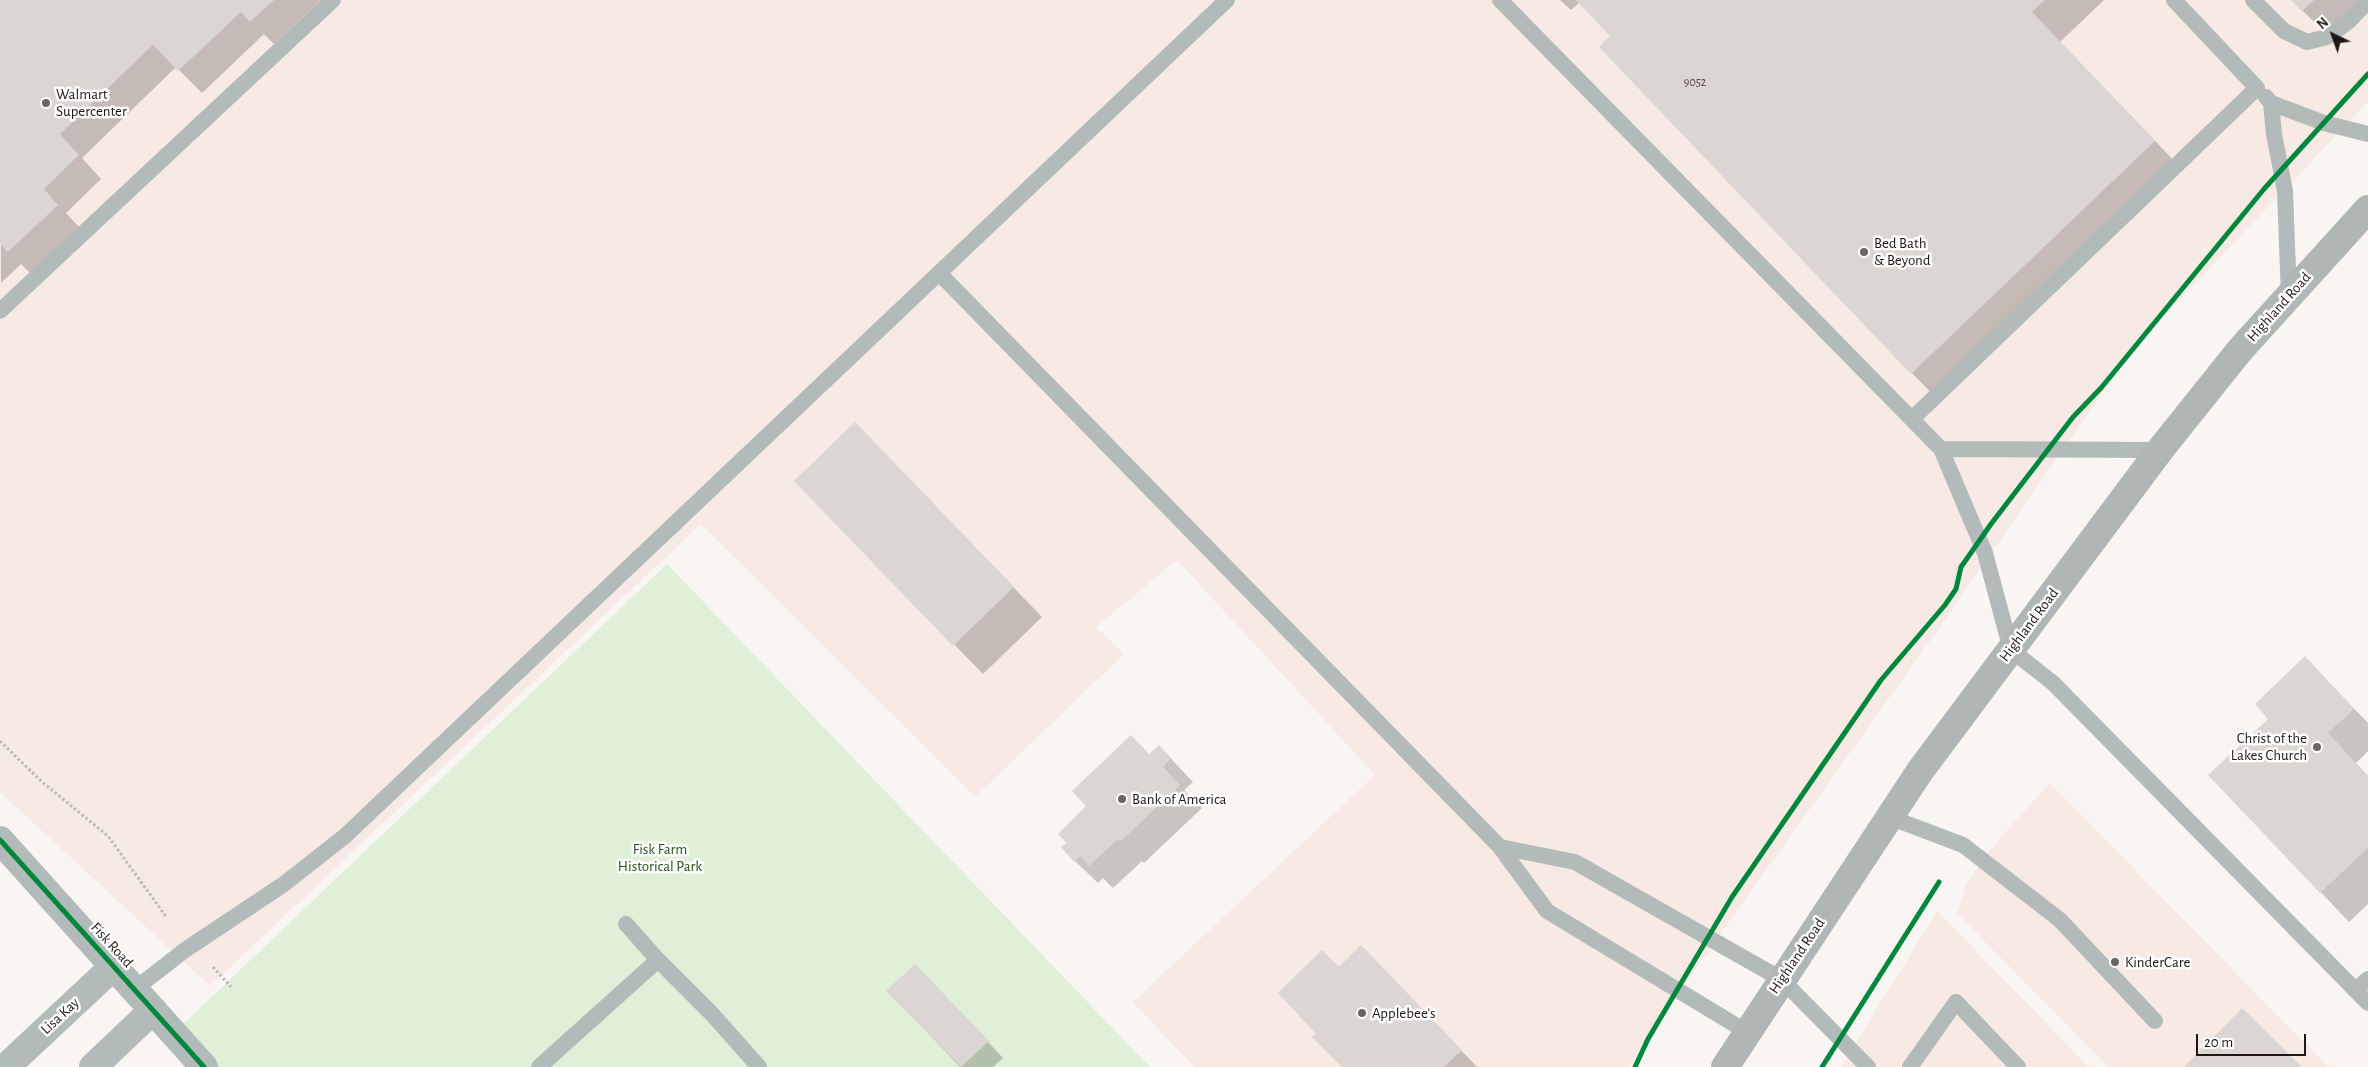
<!DOCTYPE html>
<style>
body{margin:0}
#map{position:relative;width:2368px;height:1067px;overflow:hidden;background:#f9f5f3;font-family:"Alegreya Sans",sans-serif}
canvas{display:block}
.north{position:absolute;left:2308px;top:10px;width:50px;height:50px;-webkit-text-stroke:4px #fff;paint-order:stroke;rotate:318deg;font-size:14px;font-weight:700;line-height:20px;text-align:center;color:#1e1714}
.north::after{content:'';display:block;margin:auto;width:18px;height:22px;background:#1e1714;clip-path:polygon(50% 0,100% 100%,50% 72%,0 100%)}
.scale{position:absolute;left:2196px;top:1034px;width:110px;height:22px;box-sizing:border-box;border:2px solid #1e1714;border-top:0;padding-left:6px;font-size:15px;line-height:18px;white-space:nowrap;color:#1e1714;-webkit-text-stroke:4px #fff;paint-order:stroke}
</style>
<div id="map">
<canvas width="2368" height="1067"></canvas>
<div class="north">N</div>
<div class="scale">20 m</div>
</div>
<script>
const g = document.querySelector('canvas').getContext('2d');
g.lineJoin = 'round';
function paint(path, color) { g.fillStyle = color; g.fill(path, 'evenodd'); }
const poly = rows => new Path2D(rows.map(r => 'M' + r).join(''));
function trace(path, color, width, dash) { g.strokeStyle = color; g.lineWidth = width; g.lineCap = dash ? 'butt' : 'round'; g.setLineDash(dash || []); g.stroke(path); }
function write(font, color, halo, rows, align = 'center') {
  g.font = font + ' "Alegreya Sans",sans-serif'; g.lineWidth = 5; g.setLineDash([]); g.textBaseline = 'middle'; g.strokeStyle = halo; g.fillStyle = color; for (const [text, x, y, turn = 0] of rows) {
    g.save(); g.translate(x, y); g.rotate((+turn || 0) * Math.PI / 180); g.textAlign = isNaN(turn) ? turn : align; if (halo) g.strokeText(text, 0, 0); g.fillText(text, 0, 0); g.restore();
  }
}
const built = poly([
 [0,0,2368,0,2368,102,2133,349,1930,641,1658,1021,1629,1067,1194,1067,1133,1002,1375,775,1177,560,1096,627,1124,654,975,797,701,524,210,986,0,792],
 [2050,783,2274,1012,2329,1067,2108,1067,1957,913,1967,882,1999,839],
 [1937,911,2089,1067,1841,1067]
]);
const green = poly([
 [667,564,1150,1067,218,1067,180,1027]
]);
const shadow = poly([
 [0,0,321,0,274,44,264,34,202,93,176,67,82,158,101,179,66,213,80,228,31,274,21,264,1,283],
 [1560,0,2104,0,2060,42,2183,170,1940,402,1912,373,1612,36,1580,2,1571,10],
 [2292,0,2360,0,2325,33],
 [884,453,1042,617,983,674,796,481],
 [2305,658,2368,723,2368,751,2356,763,2368,776,2368,904,2349,922,2210,775,2270,719],
 [1159,746,1193,782,1184,790,1202,808,1144,863,1142,861,1113,888,1103,878,1098,883,1075,861,1149,755],
 [1339,968,1384,970,1477,1067,1343,1067,1318,1034],
 [931,981,1003,1058,993,1067,960,1067,888,991]
]);
const building = poly([
 [0,0,274,0,250,22,241,12,178,71,153,45,60,134,79,155,44,189,58,205,8,252,0,244],
 [1576,0,2045,0,2032,12,2155,141,1911,374,1599,47,1610,36],
 [2291,0,2314,0,2302,11],
 [855,422,1014,587,953,646,794,481],
 [2305,656,2354,709,2328,733,2368,776,2368,848,2320,893,2208,775,2268,719,2255,704],
 [1131,735,1149,754,1159,745,1171,758,1163,767,1180,785,1121,841,1118,839,1089,866,1080,856,1074,862,1061,847,1066,843,1058,834,1086,806,1072,791],
 [1361,945,1462,1050,1444,1067,1342,1067,1312,1037,1316,1034,1278,993,1322,950,1339,967],
 [915,964,989,1041,961,1067,886,991],
 [2242,1008,2302,1067,2184,1067]
]);
const path = poly([
 [0,741,42,782,108,836,167,918],
 [213,967,231,987]
]);
const service = poly([
 [1500,0,1941,449,1985,553,2011,650,2053,683,2368,1003],
 [2253,0,2284,31,2307,42,2327,37,2349,21,2368,1],
 [2266,97,2271,103,2324,123,2368,134],
 [2271,103,2274,134,2285,191,2289,296],
 [939,273,1227,0],
 [0,311,333,0],
 [1912,419,2257,88,2174,0],
 [1941,449,2160,450],
 [1889,817,1963,845,2060,920,2155,1021],
 [1500,847,1575,862,1781,979,1868,1067],
 [626,924,658,960],
 [135,989,185,950,284,884,345,836,939,273,1500,847,1547,911,1747,1032],
 [2355,990,2368,979],
 [539,1067,658,960,712,1014,759,1067],
 [1910,1067,1956,1002,2018,1067]
]);
const minor = poly([
 [0,840,204,1067],
 [6,1067,114,966],
 [93,1067,153,1010]
]);
const trunk = poly([
 [1725,1067,1920,771,2160,450,2240,350,2368,209]
]);
const cycleway = poly([
 [0,840,204,1067],
 [1635,1067,1648,1039,1732,897,1881,680,1945,605,1956,589,1961,567,1991,524,2073,417,2101,388,2264,189,2368,74],
 [1822,1067,1939,882]
]);
const markers = [
 [46,103,5,"#6b6562"],
 [1864,252,5,"#6b6562"],
 [2317,747,5,"#6b6562"],
 [1122,799,5,"#6b6562"],
 [2115,962,5,"#6b6562"],
 [1362,1013,5,"#6b6562"]
];
const numberNames = [
 ["9052",1695,82]
];
const poiNames = [
 ["Walmart",56,94],
 ["Supercenter",56,111],
 ["Bed Bath",1874,243],
 ["& Beyond",1874,260],
 ["Christ of the",2307,738,"right"],
 ["Lakes Church",2307,755,"right"],
 ["Bank of America",1132,799],
 ["KinderCare",2125,962],
 ["Applebee's",1372,1013]
];
const streetNames = [
 ["Highland Road",2279,307,-48],
 ["Highland Road",2029,625,-53],
 ["Fisk Road",112,945,48],
 ["Highland Road",1797,956,-56],
 ["Lisa Kay",60,1016,-43]
];
const parkNames = [
 ["Fisk Farm",660,849],
 ["Historical Park",660,866]
];
paint(built, '#f7e9e3');
paint(green, '#e0f0d8');
paint(shadow, '#0003');
paint(building, '#dbd5d3');
trace(path, '#b7bab8', 3, [2.5, 2.5]);
trace(service, '#b3baba', 16);
trace(minor, '#b3baba', 28);
trace(trunk, '#b0b6b5', 28);
trace(cycleway, '#00873e', 5);
for (const [x, y, r, color] of markers) { const dot = new Path2D(); dot.arc(x, y, r, 0, 2 * Math.PI); g.fillStyle = color; g.fill(dot); trace(dot, '#fff', 2); }
write('12px', '#4d4644', null, numberNames);
write('15px', '#1e1714', '#fff', poiNames, 'left');
write('15px', '#1e1714', '#fff', streetNames);
write('15px', '#265114', '#fff', parkNames);
</script>
